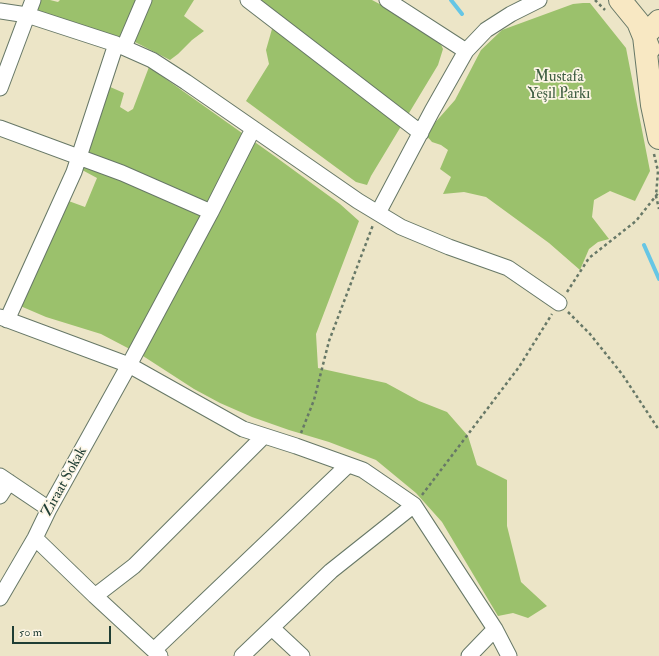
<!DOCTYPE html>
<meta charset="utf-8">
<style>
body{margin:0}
#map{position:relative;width:659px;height:656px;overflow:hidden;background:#ece5c7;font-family:"IM FELL Double Pica",serif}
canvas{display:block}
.scale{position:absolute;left:12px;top:626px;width:99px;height:18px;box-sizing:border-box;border:2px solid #1f3d34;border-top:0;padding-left:5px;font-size:12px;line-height:14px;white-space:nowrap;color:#1f3d34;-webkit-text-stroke:3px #fcf5e5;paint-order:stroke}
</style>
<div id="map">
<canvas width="659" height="656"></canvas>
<div class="scale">50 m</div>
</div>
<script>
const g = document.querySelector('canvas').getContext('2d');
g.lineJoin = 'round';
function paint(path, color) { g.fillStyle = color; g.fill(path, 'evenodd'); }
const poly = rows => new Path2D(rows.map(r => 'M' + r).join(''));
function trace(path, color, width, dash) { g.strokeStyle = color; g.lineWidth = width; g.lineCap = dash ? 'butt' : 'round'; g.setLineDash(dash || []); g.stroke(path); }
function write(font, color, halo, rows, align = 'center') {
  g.font = font + ' "IM FELL Double Pica",serif'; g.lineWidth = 3.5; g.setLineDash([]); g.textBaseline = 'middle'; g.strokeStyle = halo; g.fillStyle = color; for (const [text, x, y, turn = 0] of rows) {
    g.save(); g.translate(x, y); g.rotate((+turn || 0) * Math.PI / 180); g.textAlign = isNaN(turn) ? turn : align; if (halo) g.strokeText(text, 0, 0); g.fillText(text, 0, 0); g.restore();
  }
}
const green = poly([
 [28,0,50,0,58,2,60,0,194,0,184,16,204,31,192,40,178,54,170,60,131,40,24,9],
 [250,0,372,0,419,25,438,38,443,49,438,65,371,176,367,185,356,182,246,101,269,64,266,50,272,29,265,11],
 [583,3,590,3,626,48,650,171,635,201,610,191,594,200,592,217,609,239,598,242,589,249,580,270,549,243,486,197,464,192,443,194,451,177,440,169,448,150,441,145,432,142,425,134,455,100,481,50,502,30,573,4],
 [149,67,273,155,340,204,359,221,316,334,318,368,386,383,419,401,447,412,468,436,477,465,507,480,507,526,521,582,547,606,528,618,513,613,498,616,442,522,416,493,376,460,329,442,289,430,252,417,220,403,194,389,143,356,101,334,46,317,18,305,23,277,55,196,85,207,97,178,71,164,101,83,124,93,120,107,128,112,133,109]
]);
const stream = poly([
 [451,0,462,14],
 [644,245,659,279]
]);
const path = poly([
 [595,0,605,10],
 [654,154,658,171,656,196,659,209],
 [567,292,589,258,636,221,659,192],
 [568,312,590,334,622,374,659,430],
 [301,433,314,400,329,341,373,225],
 [422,495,519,367,552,314]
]);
const street = poly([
 [248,0,421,133],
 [387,0,466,51],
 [0,11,27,15,116,44,74,172,7,320],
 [116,44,152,60,186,82,358,201,401,227,449,247,508,268,559,303],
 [124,47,144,0],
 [0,88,33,0],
 [0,128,122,173,211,212],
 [378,213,432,111,466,51,486,30,511,14,539,0],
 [0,317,129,365,243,429,296,446,363,470,414,505,495,629,509,656],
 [0,476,49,509],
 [0,496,9,482],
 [35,538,95,596,160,656],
 [95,596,134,566,264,436],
 [0,598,35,538,49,509,129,365,211,212,253,129],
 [272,628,302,656],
 [154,650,348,465],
 [242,656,331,571,414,505],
 [469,656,495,629]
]);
const secondary = poly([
 [620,0,638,22,649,49],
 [644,36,652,105,659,138],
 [644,36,659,21]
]);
const parkNames = [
 ["Mustafa",559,78],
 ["Yeşil Parkı",559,95]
];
const streetNames = [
 ["Ziraat Sokak",65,482,-61]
];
paint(green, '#9bc16c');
trace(stream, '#66c6e5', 4);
trace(street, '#677867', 17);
trace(secondary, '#677867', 24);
trace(path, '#677867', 2.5, [3, 3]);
trace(street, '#fff', 15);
trace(secondary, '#f8e8c3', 22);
write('15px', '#3e5e42', '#fcf5e5', parkNames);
write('15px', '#1f3d34', '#fcf5e5', streetNames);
</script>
